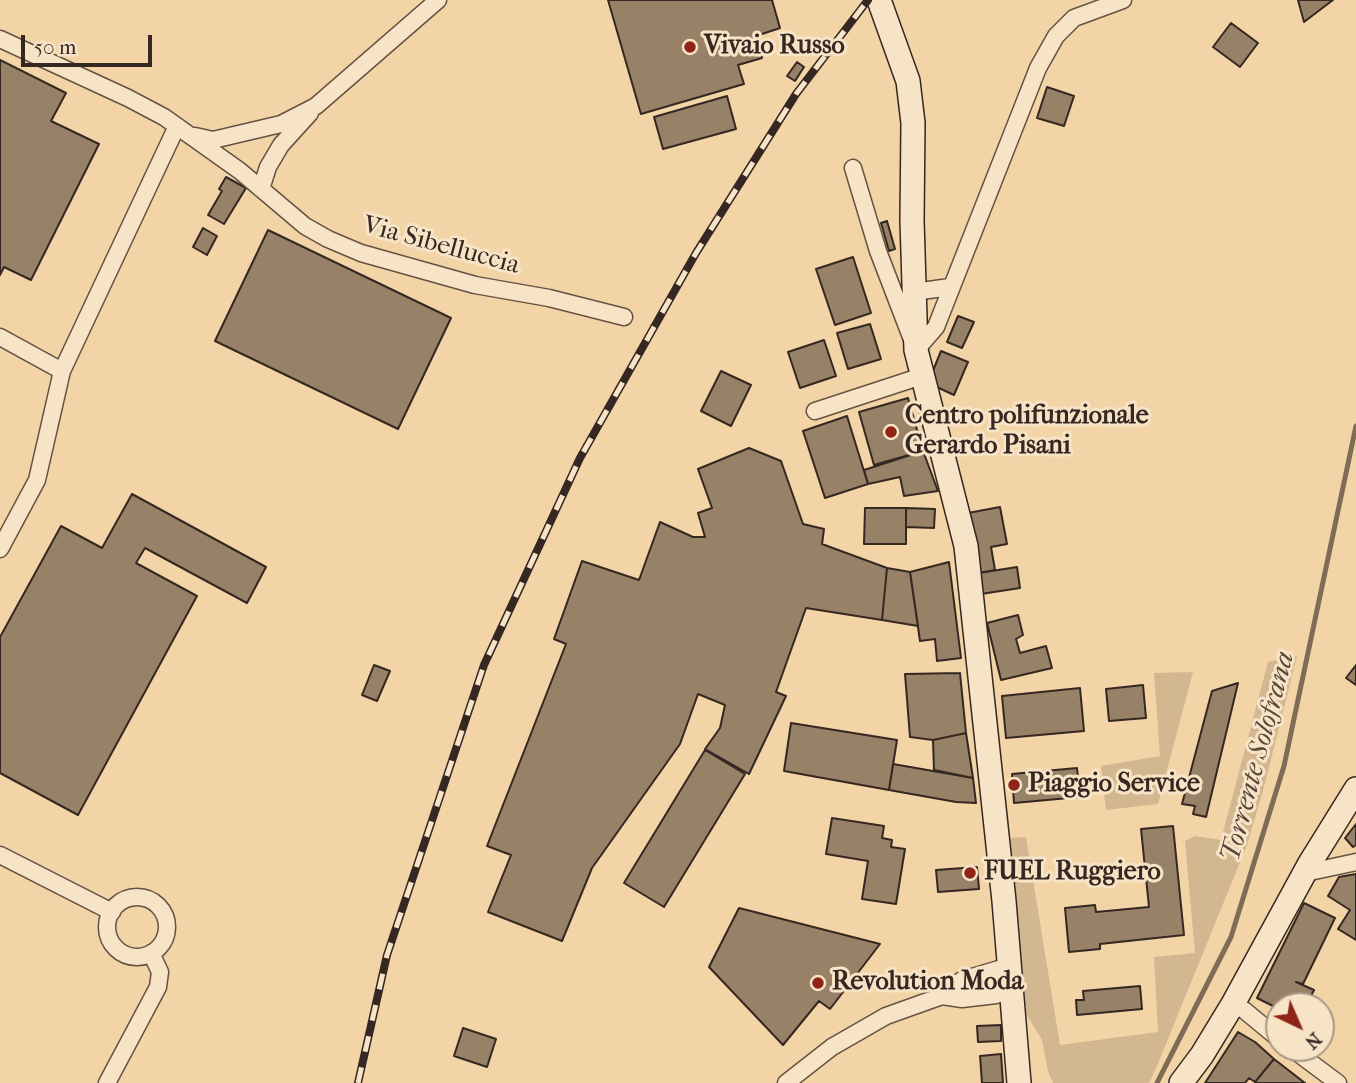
<!DOCTYPE html>
<style>
body{margin:0}
#map{position:relative;width:1356px;height:1083px;overflow:hidden;background:#f2d4a7;font-family:"IM FELL French Canon",serif}
canvas{display:block}
.north{position:absolute;left:1265px;top:992px;width:70px;height:70px;box-sizing:border-box;background:#f7e3c6;border:2px solid #a99884;border-radius:50%;rotate:136deg;font-size:19px;font-weight:700;line-height:28px;text-align:center;color:#352721}
.north::after{content:'';display:block;margin:auto;width:24px;height:32px;background:#8f2418;clip-path:polygon(50% 0,100% 100%,50% 72%,0 100%)}
.scale{position:absolute;left:21px;top:35px;width:131px;height:32px;box-sizing:border-box;border:4px solid #352721;border-top:0;padding-left:9px;font-size:21px;line-height:24px;white-space:nowrap;color:#352721;-webkit-text-stroke:5px #f7e3c6;paint-order:stroke}
</style>
<div id="map">
<canvas width="1356" height="1083"></canvas>
<div class="north">N</div>
<div class="scale">50 m</div>
</div>
<script>
const g = document.querySelector('canvas').getContext('2d');
g.lineJoin = 'round';
function paint(path, color) { g.fillStyle = color; g.fill(path, 'evenodd'); }
const poly = rows => new Path2D(rows.map(r => 'M' + r).join(''));
function trace(path, color, width, dash) { g.strokeStyle = color; g.lineWidth = width; g.lineCap = dash ? 'butt' : 'round'; g.setLineDash(dash || []); g.stroke(path); }
function write(font, color, halo, rows, align = 'center') {
  g.font = font + ' "IM FELL French Canon",serif'; g.lineWidth = 6; g.setLineDash([]); g.textBaseline = 'middle'; g.strokeStyle = halo; g.fillStyle = color; for (const [text, x, y, turn = 0] of rows) {
    g.save(); g.translate(x, y); g.rotate((+turn || 0) * Math.PI / 180); g.textAlign = isNaN(turn) ? turn : align; if (halo) g.strokeText(text, 0, 0); g.fillText(text, 0, 0); g.restore();
  }
}
const green = poly([
 [1297,656,1264,787,1247,845,1157,1066,1150,1081,1148,1083,1053,1083,1048,1071,1042,1040,1026,1014,1010,838,1026,837,1060,1045,1158,1032,1154,957,1195,953,1185,841,1195,836,1221,840,1268,662],
 [1193,672,1158,804,1106,810,1101,766,1160,756,1154,673]
]);
const stream = poly([
 [1157,1083,1231,937,1284,766,1356,426]
]);
const building = poly([
 [608,0,772,0,780,28,756,36,762,58,738,65,744,84,641,114,608,0],
 [1298,0,1333,0,1304,22,1298,0],
 [1231,23,1258,43,1240,67,1213,47,1231,23],
 [0,60,66,93,51,121,99,144,31,280,4,267,0,275,0,60],
 [797,62,804,67,795,81,787,76,797,62],
 [1047,87,1074,96,1064,126,1037,118,1047,87],
 [727,96,736,129,663,149,654,117,727,96],
 [226,177,246,188,224,224,208,215,222,191,219,189,226,177],
 [887,221,895,249,889,251,881,223,887,221],
 [203,228,217,236,207,255,193,247,203,228],
 [268,230,451,318,398,429,215,341,268,230],
 [853,257,871,313,835,325,816,269,853,257],
 [958,316,974,322,962,348,947,342,958,316],
 [870,324,881,359,848,369,837,333,870,324],
 [824,340,836,376,800,388,788,352,824,340],
 [941,351,968,362,954,395,928,383,941,351],
 [721,371,751,385,731,426,701,411,721,371],
 [908,398,923,451,874,465,859,412,908,398],
 [847,416,868,484,825,498,803,431,847,416],
 [749,448,781,461,803,524,824,529,822,544,887,568,882,620,806,608,776,692,786,696,749,774,705,749,720,728,725,705,698,694,680,744,592,868,562,941,488,912,511,855,487,846,566,644,554,639,582,561,639,580,660,522,693,537,705,537,698,513,712,508,698,469,749,448],
 [923,451,938,491,904,496,900,477,868,484,864,470,923,451],
 [132,494,266,567,247,603,145,548,136,563,197,596,78,815,0,773,0,637,61,526,102,548,132,494],
 [1000,507,1007,544,991,547,995,570,979,573,968,513,1000,507],
 [865,508,906,508,906,544,864,544,865,508],
 [906,508,935,509,934,528,906,527,906,508],
 [949,562,961,658,937,661,935,639,920,641,910,572,949,562],
 [1017,567,1020,588,981,594,979,573,1017,567],
 [887,568,910,572,918,626,882,620,887,568],
 [1018,615,1023,635,1016,639,1020,653,1046,646,1052,668,1001,680,987,623,1018,615],
 [374,665,390,671,377,701,362,695,374,665],
 [1356,665,1356,685,1346,678,1356,665],
 [960,673,966,733,933,740,910,737,905,674,960,673],
 [1238,683,1206,817,1193,814,1195,806,1182,804,1212,691,1238,683],
 [1143,685,1146,718,1109,721,1106,689,1143,685],
 [1080,688,1084,731,1006,738,1002,696,1080,688],
 [791,723,897,740,889,790,784,771,791,723],
 [966,733,973,778,934,770,933,740,966,733],
 [705,750,745,774,664,907,624,883,705,750],
 [893,764,973,778,976,803,956,802,889,790,893,764],
 [1077,768,1080,797,1014,803,1012,774,1077,768],
 [832,818,884,826,882,838,892,840,891,847,905,849,896,904,862,899,868,861,826,854,832,818],
 [1356,824,1356,845,1353,847,1345,838,1356,824],
 [1173,826,1184,935,1100,944,1100,949,1069,952,1065,908,1095,905,1096,912,1149,907,1141,829,1173,826],
 [977,867,979,889,938,892,936,870,977,867],
 [1356,874,1356,940,1338,929,1350,910,1328,896,1339,877,1356,874],
 [1304,903,1335,918,1303,984,1296,982,1314,990,1306,1006,1277,1008,1257,998,1304,903],
 [739,908,880,944,830,1009,819,1001,783,1045,709,967,739,908],
 [1140,986,1142,1009,1077,1015,1076,1000,1084,1000,1083,991,1140,986],
 [1001,1025,1001,1041,978,1042,977,1026,1001,1025],
 [463,1028,496,1039,487,1067,454,1056,463,1028],
 [1238,1032,1255,1042,1274,1059,1255,1082,1249,1078,1245,1083,1205,1083,1238,1032],
 [1001,1054,1003,1083,982,1083,980,1056,1001,1054],
 [1274,1059,1305,1083,1257,1083,1255,1082,1274,1059]
]);
const street = poly([
 [0,39,128,98,164,117,240,171,305,226,328,239,361,253,475,285,549,298,624,317],
 [195,136,213,140,281,124,316,106,438,0],
 [853,168,878,251,916,350,936,327,1038,68,1056,36,1074,18,1123,0],
 [261,189,268,167,281,145,310,113],
 [914,292,950,287],
 [0,337,62,371],
 [815,411,922,376],
 [0,549,37,480,62,371,177,126],
 [0,855,112,912],
 [1305,873,1356,862],
 '107 927a30 30 0 1 1 60 0a30 30 0 1 1-60 0Z',
 [942,996,962,980,1009,966],
 [1233,1004,1244,1010,1279,1039],
 [1291,1048,1338,1083],
 [107,1083,158,987,160,972,151,953],
 [786,1083,832,1047,886,1016,942,996,962,999,996,995,1010,988]
]);
const secondary = poly([
 [879,0,908,81,913,123,912,220,916,350,966,546,1004,901,1019,1083],
 [1181,1083,1202,1055,1233,1004,1310,863,1356,789]
]);
const rail = poly([
 [358,1083,387,955,484,665,580,458,696,253,796,94,868,0]
]);
const markers = [
 [690,47,7,"#8f2418"],
 [891,432,7,"#8f2418"],
 [1014,785,7,"#8f2418"],
 [970,873,7,"#8f2418"],
 [818,983,7,"#8f2418"]
];
const poiNames = [
 ["Vivaio Russo",704,47],
 ["Centro polifunzionale",905,417],
 ["Gerardo Pisani",905,447],
 ["Piaggio Service",1028,785],
 ["FUEL Ruggiero",984,873],
 ["Revolution Moda",832,983]
];
const streetNames = [
 ["Via Sibelluccia",441,246,15]
];
const waterNames = [
 ["Torrente Solofrana",1259,757,-75]
];
paint(green, '#d2b790');
trace(stream, '#806b56', 5);
paint(building, '#978167');
trace(building, '#352721', 2);
trace(street, '#645242', 19);
trace(secondary, '#352721', 26);
trace(street, '#f7e3c6', 16);
trace(secondary, '#f7e3c6', 23);
trace(rail, '#352721', 8);
trace(rail, '#f7e3c6', 5, [16]);
for (const [x, y, r, color] of markers) { const dot = new Path2D(); dot.arc(x, y, r, 0, 2 * Math.PI); g.fillStyle = color; g.fill(dot); trace(dot, '#f7e3c6', 2.5); }
write('bold 26px', '#352721', '#f7e3c6', poiNames, 'left');
write('26px', '#352721', '#f7e3c6', streetNames);
write('italic 28px', '#5a493b', '#f7e3c6', waterNames);
</script>
